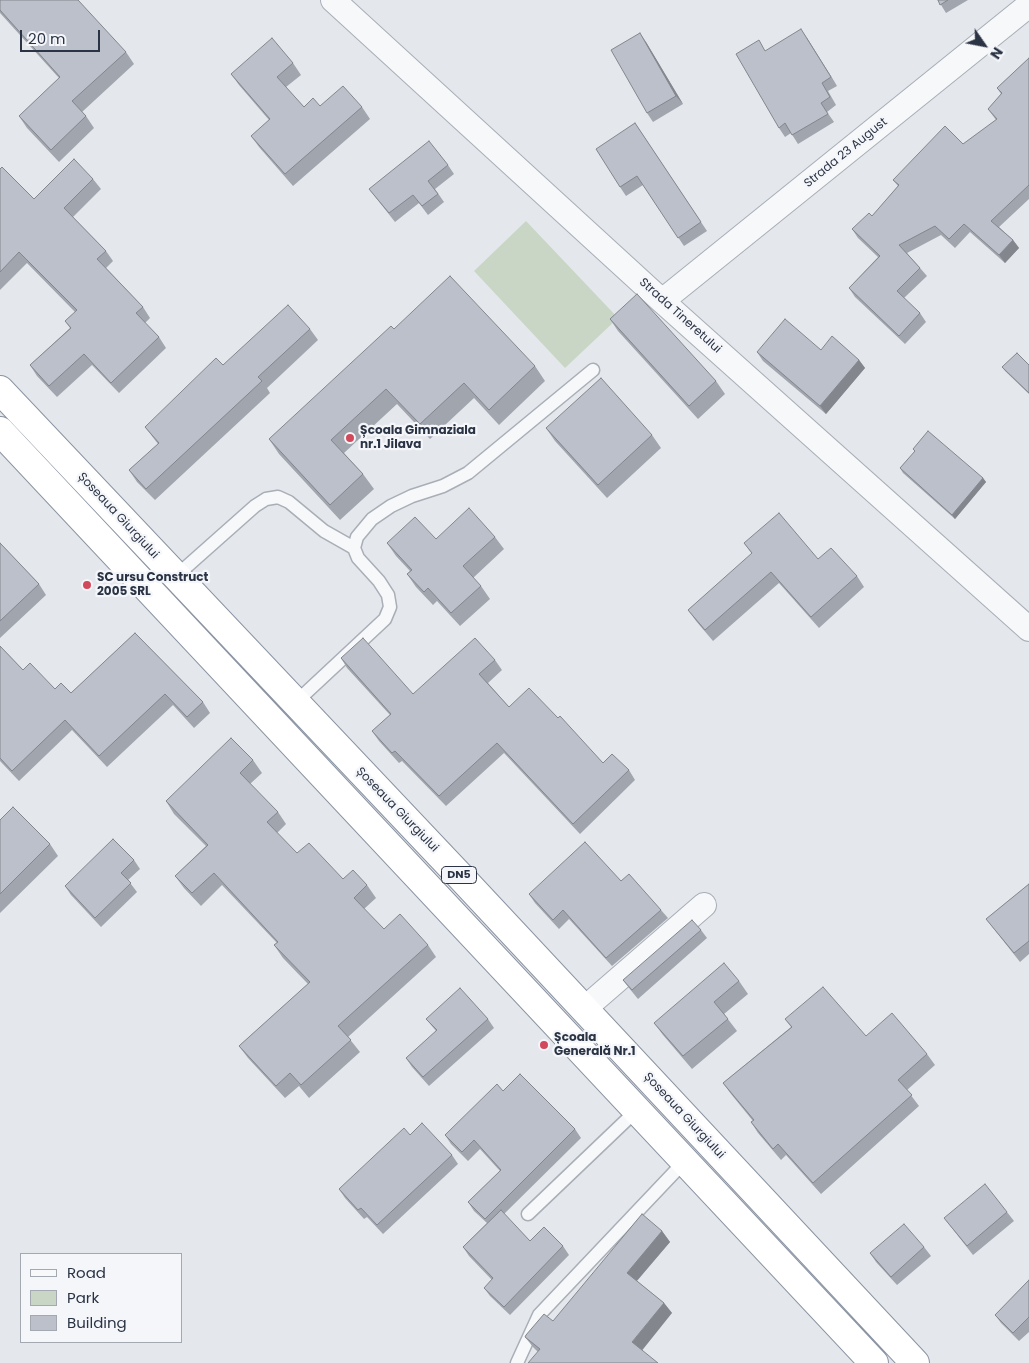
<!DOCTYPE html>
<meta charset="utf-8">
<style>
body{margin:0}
#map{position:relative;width:1029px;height:1363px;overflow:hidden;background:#e4e7ec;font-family:Poppins,sans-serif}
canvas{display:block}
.legend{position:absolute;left:20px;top:1253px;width:162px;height:90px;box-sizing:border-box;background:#f4f6f9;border:1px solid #a4a8b1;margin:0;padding:6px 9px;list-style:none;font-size:15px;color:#2b3445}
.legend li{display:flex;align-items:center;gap:10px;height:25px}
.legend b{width:25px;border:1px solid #a4a8b1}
.north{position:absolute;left:959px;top:20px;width:50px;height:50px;-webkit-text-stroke:4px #f4f6f9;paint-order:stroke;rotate:123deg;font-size:14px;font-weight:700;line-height:20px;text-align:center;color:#2b3445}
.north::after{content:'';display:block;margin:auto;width:18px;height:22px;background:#2b3445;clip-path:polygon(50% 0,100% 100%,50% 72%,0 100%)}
.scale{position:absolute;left:20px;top:30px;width:80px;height:22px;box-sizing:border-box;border:2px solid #2b3445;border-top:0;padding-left:6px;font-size:15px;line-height:18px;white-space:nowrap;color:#2b3445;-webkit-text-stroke:4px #f4f6f9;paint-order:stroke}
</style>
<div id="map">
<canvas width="1029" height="1363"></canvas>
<ul class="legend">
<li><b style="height:6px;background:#f7f8fa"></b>Road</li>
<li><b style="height:14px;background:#c9d6c5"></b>Park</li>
<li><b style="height:14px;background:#bbc0ca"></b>Building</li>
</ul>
<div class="north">N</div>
<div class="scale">20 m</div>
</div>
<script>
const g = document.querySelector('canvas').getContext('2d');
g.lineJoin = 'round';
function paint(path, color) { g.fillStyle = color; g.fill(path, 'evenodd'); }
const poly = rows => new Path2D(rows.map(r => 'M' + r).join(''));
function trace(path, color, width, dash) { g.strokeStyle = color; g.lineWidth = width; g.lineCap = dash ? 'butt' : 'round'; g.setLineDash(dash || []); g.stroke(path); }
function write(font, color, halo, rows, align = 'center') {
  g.font = font + ' Poppins,sans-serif'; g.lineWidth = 4.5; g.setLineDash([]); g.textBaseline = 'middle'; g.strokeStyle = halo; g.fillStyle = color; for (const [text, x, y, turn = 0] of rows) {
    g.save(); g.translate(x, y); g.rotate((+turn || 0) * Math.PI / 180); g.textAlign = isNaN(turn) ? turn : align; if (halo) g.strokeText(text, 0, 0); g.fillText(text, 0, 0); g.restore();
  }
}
const green = poly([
 [526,221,618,318,565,368,474,271]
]);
const lane = poly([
 [354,548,357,537,372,519,391,506,412,496,443,486,468,473,593,370],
 [175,577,255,506,266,499,278,497,289,502,324,531,354,548,358,558,379,581,388,595,390,607,385,619,295,703],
 [528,1214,637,1110],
 [517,1363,539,1315,685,1161]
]);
const street = poly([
 [333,0,662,301,1029,629],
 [662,301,1029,5],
 [584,1009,704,905]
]);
const highway = poly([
 [0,390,458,874,915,1363],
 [0,431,874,1363]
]);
const wall = poly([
 [0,0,126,52,134,64,82,112,86,116,94,128,59,162,27,128,19,116,59,78,0,13],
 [938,0,968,0,946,13],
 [807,38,837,86,828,91,836,105,827,112,834,122,798,144,791,133,785,137,779,128,766,51],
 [646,42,683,104,653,122,647,113],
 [1029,58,1029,199,999,227,1013,240,1019,248,1005,263,970,232,955,248,941,235,907,253,920,268,927,276,904,298,920,313,926,322,905,344,855,297,849,288,878,257,858,238,852,229,872,216,898,186,893,180,963,144,996,120,988,109,1001,94,997,88],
 [293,63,301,75,286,87,304,107,320,106,362,107,370,119,293,186,259,147,251,136,269,120,239,85,231,74],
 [635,123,707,231,684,246,643,185,626,196,620,187],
 [448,165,454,174,435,189,444,202,428,215,419,203,395,222,369,189],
 [0,169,34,199,93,179,101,189,73,217,106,251,113,261,106,268,143,307,150,318,145,323,159,337,166,348,119,393,92,365,57,397,37,376,30,365,70,328,65,321,75,312,27,263,0,290],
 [610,319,716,381,725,394,698,419,618,331],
 [310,329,318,340,267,388,270,393,155,500,137,482,129,470,158,444,145,427,223,365],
 [394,329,535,366,545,381,499,425,474,398,430,439,397,404,344,453,363,474,374,489,340,520,279,454,269,439],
 [757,352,859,360,865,368,826,414,763,361],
 [1029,365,1029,394,1005,371,1002,367],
 [546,428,652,435,661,448,607,498,555,441],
 [913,449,983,478,986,482,955,519,903,473,900,468,915,452],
 [495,537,504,549,473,578,481,586,490,599,460,626,437,601,433,605,416,587,407,574,410,571,396,556,387,543,436,539],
 [0,543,39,584,46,595,0,638],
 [744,543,818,559,857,576,864,587,819,628,779,583,713,641,696,621,688,610,752,554],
 [135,633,203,702,210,713,194,728,173,705,107,767,72,730,19,781,0,761,0,646,23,670,55,689,71,693],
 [341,658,413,694,495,660,502,670,488,683,509,707,558,718,603,763,629,770,635,780,580,834,504,753,446,806,402,761,399,763,379,741,372,731,390,715,347,668],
 [253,760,262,773,250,784,278,812,286,824,277,833,297,853,343,879,367,885,376,898,364,909,384,929,428,945,436,957,348,1037,360,1052,309,1098,299,1086,285,1098,248,1058,239,1046,308,984,283,958,274,945,277,943,222,885,201,906,184,888,175,876,206,846,174,814,166,801],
 [0,820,50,844,58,856,0,913],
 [134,860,140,869,128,880,137,892,101,927,71,895,65,886],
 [621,881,661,910,668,918,612,966,569,919,559,929,535,903,529,894],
 [1029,884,1029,954,1020,962,986,919],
 [701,930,707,938,638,999,629,988,623,980],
 [739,981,748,994,724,1014,737,1031,692,1069,663,1035,654,1023],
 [426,1019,488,1019,494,1028,429,1086,412,1067,406,1058,436,1031],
 [785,1019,866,1036,927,1054,935,1065,907,1090,919,1106,821,1194,786,1155,781,1160,758,1133,751,1122,753,1121,731,1094,723,1083,791,1027],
 [503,1091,575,1129,581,1138,504,1214,530,1241,563,1246,569,1255,510,1315,490,1296,484,1288,492,1280,469,1256,463,1247,487,1223,474,1211,468,1202,500,1171,480,1149,468,1161,451,1144,445,1135],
 [452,1155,458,1164,383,1234,367,1217,364,1219,345,1198,339,1189],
 [1007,1212,1014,1221,973,1255,944,1218],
 [662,1231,670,1242,637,1281,664,1303,672,1313,538,1352,533,1347,525,1337,553,1321],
 [924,1247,931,1256,897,1285,876,1262,870,1253],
 [1029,1280,1029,1332,1019,1341,1001,1323,995,1315]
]);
const shadedWall = poly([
 [801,29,807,38,837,86,831,77],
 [640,33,646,42,683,104,676,96],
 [1013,240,1019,248,1005,263,999,255],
 [859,360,865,368,826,414,820,406],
 [983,478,986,482,955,519,952,515],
 [662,1231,670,1242,634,1284,627,1273],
 [664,1303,672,1313,640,1353,632,1342]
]);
const building = poly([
 [0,0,78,0,126,52,72,101,86,116,51,150,19,116,60,77,0,10,0,0],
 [938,0,948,0,940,5,938,0],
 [801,29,831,77,822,83,830,97,821,103,828,114,792,135,785,123,779,128,736,54,759,40,765,51,801,29],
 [640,33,676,96,647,113,611,50,640,33],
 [272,38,293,63,277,77,304,107,313,98,320,106,343,86,362,107,285,174,251,136,270,119,231,74,272,38],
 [1029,58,1029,185,991,221,1013,240,999,255,964,224,949,239,935,226,899,245,920,268,897,291,920,313,899,336,849,288,880,256,852,229,869,213,872,216,899,185,893,180,945,126,963,144,997,119,988,109,1002,93,997,88,1029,58],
 [635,123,701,222,678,238,637,176,620,187,596,149,635,123],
 [429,141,448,165,428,181,438,194,422,206,413,195,389,213,369,189,429,141],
 [74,159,93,179,64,208,106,251,97,259,143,307,136,313,159,337,111,383,84,354,49,386,30,365,71,328,65,321,77,310,19,252,0,272,0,169,2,167,34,199,74,159],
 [450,276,535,366,489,410,464,383,420,424,386,389,331,440,363,474,330,505,269,439,391,326,394,329,450,276],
 [637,294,716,381,689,406,610,319,637,294],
 [288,305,310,329,258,377,262,381,146,489,129,470,159,443,145,427,216,358,223,365,288,305],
 [785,319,821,350,832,336,859,360,820,406,757,352,785,319],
 [1017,353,1029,365,1029,393,1002,367,1017,353],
 [601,378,652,435,598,485,546,428,601,378],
 [928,431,983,478,952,515,900,468,915,451,913,449,928,431],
 [469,508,495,537,463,566,481,586,451,613,428,588,424,592,407,574,412,570,387,543,415,517,436,539,469,508],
 [779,513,818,559,831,548,857,576,811,617,771,572,705,630,688,610,752,553,744,543,779,513],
 [0,543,39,584,0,621,0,543],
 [135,633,203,702,187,717,165,694,99,756,65,720,12,771,0,758,0,646,23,670,30,663,55,689,61,683,71,693,135,633],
 [363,638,413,694,475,638,495,660,479,674,509,707,529,688,558,718,560,716,603,763,612,754,629,770,573,824,497,743,439,796,395,751,392,753,372,731,391,714,341,658,363,638],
 [231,738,253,760,240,773,278,812,267,822,297,853,309,843,343,879,353,870,367,885,354,898,384,929,400,914,428,945,338,1026,351,1040,301,1085,290,1073,276,1086,239,1046,310,982,274,945,278,942,214,873,192,893,175,876,208,845,166,801,231,738],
 [13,807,50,844,0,894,0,820,13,807],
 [113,839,134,860,121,873,131,883,95,918,65,886,113,839],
 [585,842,621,881,629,874,661,910,606,958,563,910,553,920,529,894,585,842],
 [1029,884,1029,941,1014,953,986,919,1029,884],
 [692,920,701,930,632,990,623,980,692,920],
 [724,963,739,981,714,1002,728,1019,683,1056,654,1023,724,963],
 [823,987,866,1036,892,1013,927,1054,898,1080,912,1095,813,1183,778,1144,773,1149,751,1122,754,1120,723,1083,792,1027,785,1019,823,987],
 [460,988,488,1019,423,1077,406,1058,437,1030,426,1019,460,988],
 [520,1074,575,1129,485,1219,468,1202,501,1170,474,1140,462,1152,445,1135,497,1084,503,1091,520,1074],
 [422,1123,452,1155,377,1225,361,1208,358,1210,339,1189,404,1128,410,1135,422,1123],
 [985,1184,1007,1212,967,1246,944,1218,985,1184],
 [501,1210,530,1241,544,1227,563,1246,504,1307,484,1288,493,1278,463,1247,501,1210],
 [642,1214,662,1231,627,1273,664,1303,632,1342,658,1363,528,1363,540,1349,525,1337,526,1335,544,1314,553,1321,642,1214],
 [904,1224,924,1247,891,1277,870,1253,904,1224],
 [1029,1280,1029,1317,1013,1333,995,1315,1029,1280]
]);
const markers = [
 [350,438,5,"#d1495b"],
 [87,585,5,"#d1495b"],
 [544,1045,5,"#d1495b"]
];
const shields = [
 [459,875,35]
];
const shieldNames = [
 ["DN5",459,875]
];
const streetNames = [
 ["Strada 23 August",846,153,-39],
 ["Strada Tineretului",680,316,42],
 ["Șoseaua Giurgiului",118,516,47],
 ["Șoseaua Giurgiului",397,810,46],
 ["Șoseaua Giurgiului",684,1116,47]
];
const poiNames = [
 ["Școala Gimnaziala",360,431],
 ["nr.1 Jilava",360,445],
 ["SC ursu Construct",97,578],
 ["2005 SRL",97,592],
 ["Școala",554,1038],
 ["Generală Nr.1",554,1052]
];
paint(green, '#c9d6c5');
trace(lane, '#a9aeb7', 15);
trace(street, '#a9aeb7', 26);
trace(highway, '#8b94a3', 30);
trace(lane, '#f7f8fa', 12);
trace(street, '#f7f8fa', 24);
trace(highway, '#fff', 28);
paint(wall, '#a1a5ae');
paint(shadedWall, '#83868d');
paint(building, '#bbc0ca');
trace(building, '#83868d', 1);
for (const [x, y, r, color] of markers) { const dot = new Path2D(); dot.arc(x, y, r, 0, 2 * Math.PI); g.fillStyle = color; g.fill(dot); trace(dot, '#f4f6f9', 2); }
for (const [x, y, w] of shields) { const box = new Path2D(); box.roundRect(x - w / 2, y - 8.5, w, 17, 4); g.fillStyle = '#f4f6f9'; g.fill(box); trace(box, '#2b3445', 1); }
write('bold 11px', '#2b3445', null, shieldNames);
write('12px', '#2b3445', '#f4f6f9', streetNames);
write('bold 12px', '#2b3445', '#f4f6f9', poiNames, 'left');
</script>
